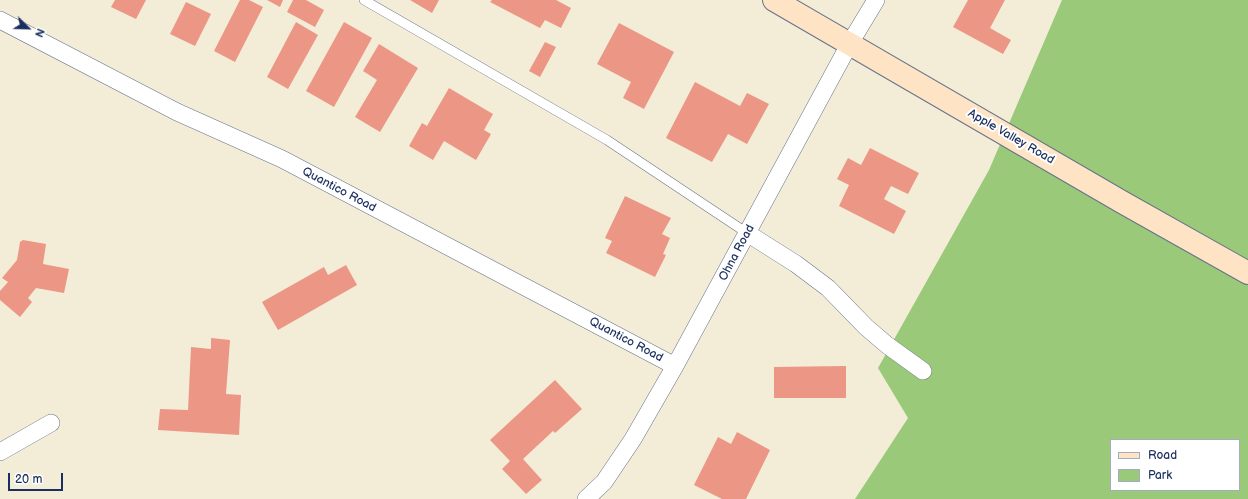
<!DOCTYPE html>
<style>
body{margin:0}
#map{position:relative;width:1248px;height:499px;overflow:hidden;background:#f3edd8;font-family:"Balsamiq Sans",sans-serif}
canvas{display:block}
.legend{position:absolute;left:1110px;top:439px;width:130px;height:52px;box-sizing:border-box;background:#fff;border:1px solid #a4acbf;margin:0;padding:5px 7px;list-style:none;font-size:12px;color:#1b2f5e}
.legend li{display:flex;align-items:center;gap:8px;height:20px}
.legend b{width:20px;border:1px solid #a4acbf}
.north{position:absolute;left:8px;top:8px;width:40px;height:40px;-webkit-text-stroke:3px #fff;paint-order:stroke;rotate:113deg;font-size:11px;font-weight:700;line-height:16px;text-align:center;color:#1b2f5e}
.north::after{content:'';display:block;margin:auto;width:14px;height:18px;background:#1b2f5e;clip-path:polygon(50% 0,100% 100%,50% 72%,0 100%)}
.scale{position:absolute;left:8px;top:473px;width:55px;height:18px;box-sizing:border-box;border:2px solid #1b2f5e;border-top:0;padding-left:5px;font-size:12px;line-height:14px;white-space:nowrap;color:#1b2f5e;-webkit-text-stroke:3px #fff;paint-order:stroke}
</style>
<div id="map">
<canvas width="1248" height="499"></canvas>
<ul class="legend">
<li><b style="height:5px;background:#fee4c5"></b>Road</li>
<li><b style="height:11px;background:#99c979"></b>Park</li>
</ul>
<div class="north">N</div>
<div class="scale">20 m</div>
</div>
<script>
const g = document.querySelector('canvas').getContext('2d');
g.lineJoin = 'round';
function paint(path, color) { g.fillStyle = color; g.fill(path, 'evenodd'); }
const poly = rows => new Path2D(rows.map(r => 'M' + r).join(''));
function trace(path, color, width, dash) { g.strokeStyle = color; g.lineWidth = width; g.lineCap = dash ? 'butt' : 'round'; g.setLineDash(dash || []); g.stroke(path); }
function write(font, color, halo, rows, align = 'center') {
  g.font = font + ' "Balsamiq Sans",sans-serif'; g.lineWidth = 4; g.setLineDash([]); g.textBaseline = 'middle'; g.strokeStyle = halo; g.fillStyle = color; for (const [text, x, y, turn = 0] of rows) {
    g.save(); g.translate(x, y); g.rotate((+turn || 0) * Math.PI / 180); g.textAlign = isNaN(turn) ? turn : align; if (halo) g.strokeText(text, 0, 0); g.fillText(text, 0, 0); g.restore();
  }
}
const green = poly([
 [1062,0,1248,0,1248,499,855,499,908,418,878,368,989,170],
 [1111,440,1239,440,1239,490,1111,490]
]);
const building = poly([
 [115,0,146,0,136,19,111,7],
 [240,0,249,0,263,7,235,62,214,51],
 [267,0,283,0,280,7],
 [293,0,306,0,324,10,315,27,287,12],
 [410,0,439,0,432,13],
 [492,0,556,0,571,8,561,28,545,20,540,28,490,2],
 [968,0,1005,0,990,28,1011,40,1003,54,953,27],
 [186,2,211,14,195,46,170,34],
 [296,22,318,35,288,89,267,77],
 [344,22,372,38,334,107,306,91],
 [619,23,674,52,644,109,623,98,631,82,597,64],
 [545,42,556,47,540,77,529,71],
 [379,44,418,68,380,132,355,117,377,80,363,71],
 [695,82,740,106,747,93,769,104,747,144,728,134,712,162,666,138],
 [449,88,493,114,484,130,491,134,476,160,444,141,433,160,409,146,422,123,427,126],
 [870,148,919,173,908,194,891,186,884,199,906,211,894,234,839,206,849,185,837,179,848,158,861,165],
 [625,196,671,218,662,234,670,238,663,254,666,255,655,277,606,253,612,241,605,238],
 [23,240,46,244,43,264,69,269,64,293,36,288,28,298,32,302,20,317,0,300,0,291,8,282,2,278,17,260,20,242],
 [346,265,357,285,278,330,262,302,324,267,328,275],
 [211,338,230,340,226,394,241,395,239,435,158,430,160,409,188,410,191,347,211,349],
 [846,366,846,398,774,398,774,367],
 [555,380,582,409,555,433,553,431,523,459,542,480,526,494,502,469,510,461,490,440],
 [737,432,770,450,746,499,722,499,694,485,718,437,731,444]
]);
const lane = poly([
 [364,0,607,140,747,233]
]);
const street = poly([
 [0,20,177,112,282,159,675,366],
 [747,233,796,264,828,288,866,327,887,345,923,371],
 [0,452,51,423],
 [586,499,604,482,633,439,675,366,850,43,876,0]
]);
const secondary = poly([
 [774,0,1122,202,1248,273]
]);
const streetNames = [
 ["Apple Valley Road",1011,137,30],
 ["Quantico Road",339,190,28],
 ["Ohna Road",737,253,-62],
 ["Quantico Road",626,340,28]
];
paint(green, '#99c979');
paint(building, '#ec9685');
trace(lane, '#677289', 10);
trace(street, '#677289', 18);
trace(secondary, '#677289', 24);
trace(lane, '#fff', 9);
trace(street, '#fff', 17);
trace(secondary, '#fee4c5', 22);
write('12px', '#1b2f5e', '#fff', streetNames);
</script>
